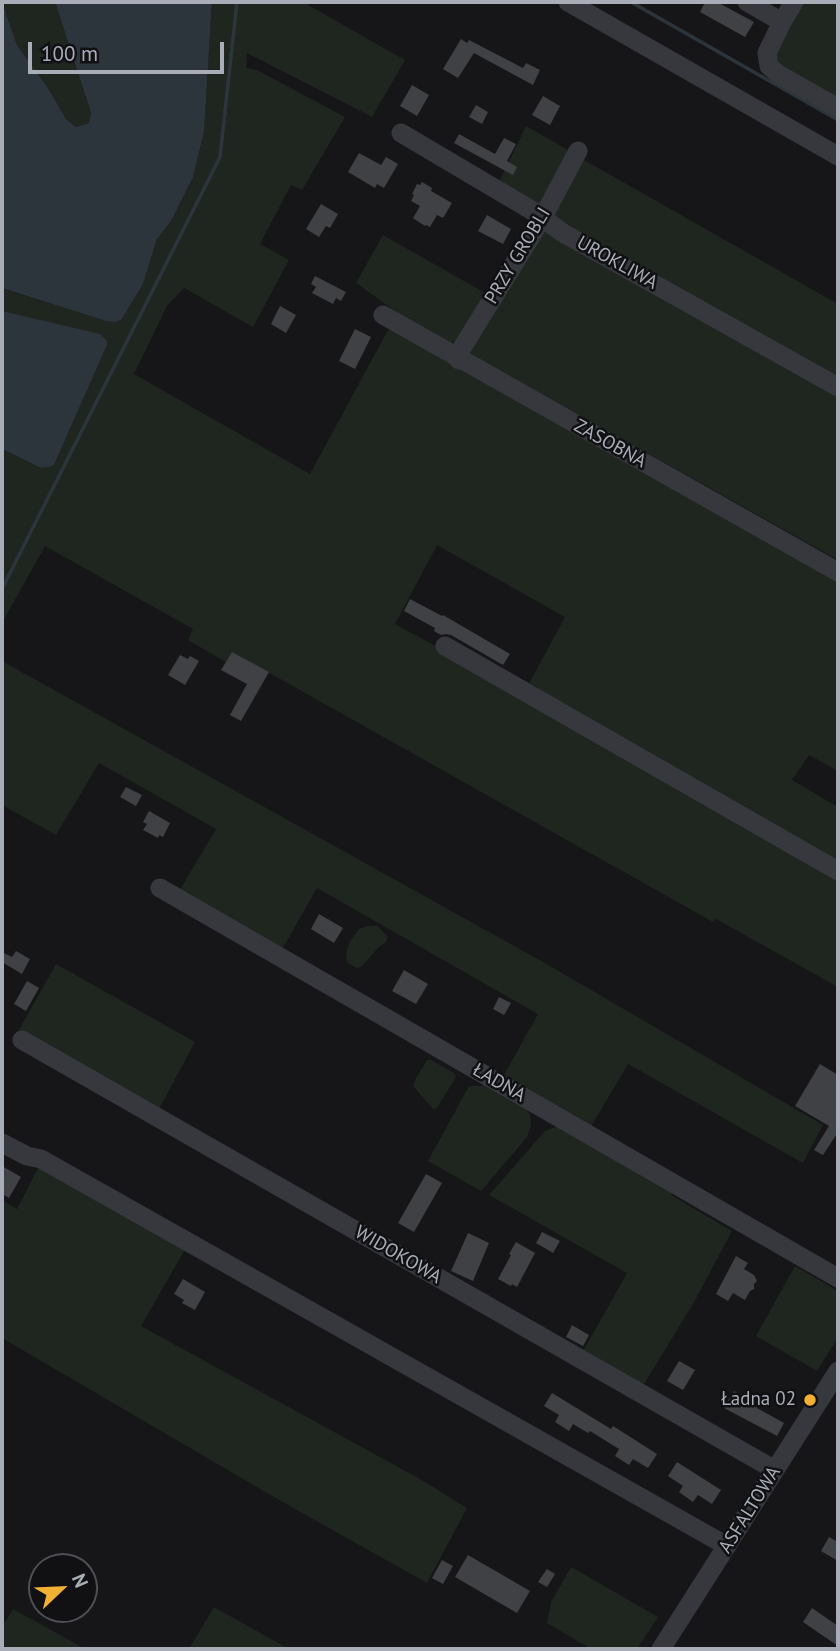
<!DOCTYPE html>
<meta charset="utf-8">
<style>
body{margin:0}
#map{position:relative;width:840px;height:1651px;overflow:hidden;background:#161618;font-family:"PT Sans",sans-serif}
canvas{display:block}
.frame{position:absolute;inset:0;border:4px solid #a8adb8;pointer-events:none}
.north{position:absolute;left:28px;top:1553px;width:70px;height:70px;box-sizing:border-box;background:#111113;border:2px solid #4d4f55;border-radius:50%;rotate:67deg;font-size:19px;font-weight:700;line-height:28px;text-align:center;color:#a8adb8}
.north::after{content:'';display:block;margin:auto;width:24px;height:32px;background:#f2b134;clip-path:polygon(50% 0,100% 100%,50% 72%,0 100%)}
.scale{position:absolute;left:28px;top:42px;width:196px;height:32px;box-sizing:border-box;border:4px solid #a8adb8;border-top:0;padding-left:9px;font-size:21px;line-height:24px;white-space:nowrap;color:#a8adb8;-webkit-text-stroke:5px #111113;paint-order:stroke}
</style>
<div id="map">
<canvas width="840" height="1651"></canvas>
<div class="frame"></div>
<div class="north">N</div>
<div class="scale">100 m</div>
</div>
<script>
const g = document.querySelector('canvas').getContext('2d');
g.lineJoin = 'round';
function paint(path, color) { g.fillStyle = color; g.fill(path, 'evenodd'); }
const poly = rows => new Path2D(rows.map(r => 'M' + r).join(''));
function trace(path, color, width, dash) { g.strokeStyle = color; g.lineWidth = width; g.lineCap = dash ? 'butt' : 'round'; g.setLineDash(dash || []); g.stroke(path); }
function write(font, color, halo, rows, align = 'center') {
  g.font = font + ' "PT Sans",sans-serif'; g.lineWidth = 5; g.setLineDash([]); g.textBaseline = 'middle'; g.strokeStyle = halo; g.fillStyle = color; for (const [text, x, y, turn = 0] of rows) {
    g.save(); g.translate(x, y); g.rotate((+turn || 0) * Math.PI / 180); g.textAlign = isNaN(turn) ? turn : align; if (halo) g.strokeText(text, 0, 0); g.fillText(text, 0, 0); g.restore();
  }
}
const green = poly([
 [2,2,55,2,91,113,89,123,76,127,66,119,48,88,17,45],
 [212,2,303,2,405,60,372,117,247,53,246,68,257,70,345,117,302,190,291,185,260,244,289,260,253,327,184,288,167,306,134,374,310,474,388,330,394,330,838,579,838,771,809,755,792,780,838,807,838,864,526,689,565,617,437,545,395,624,503,683,838,876,838,987,716,919,713,922,232,652,226,662,188,640,193,629,45,546,2,623,2,449,41,468,54,465,107,345,107,341,2,311,2,288,106,321,122,319,143,284,157,239,171,221,193,177,204,132],
 [800,2,838,2,838,104,775,67,771,53],
 [526,126,568,150,542,203,537,205,499,182],
 [584,160,838,304,838,382,551,220],
 [547,228,838,394,838,560,469,353],
 [383,235,487,294,456,340,449,345,402,316,356,283],
 [2,661,543,962,823,1125,803,1163,628,1064,589,1130,501,1080,538,1014,317,888,281,951,178,893,216,829,99,763,56,835,2,805],
 [368,926,378,926,388,937,386,942,379,947,362,966,357,968,348,963,346,959,347,950,350,941,359,929],
 [56,964,195,1042,159,1109,19,1030],
 [427,1060,431,1060,454,1073,456,1077,437,1108,433,1109,413,1086,415,1080],
 [490,1082,523,1104,530,1115,531,1126,527,1137,481,1191,428,1161,469,1086,481,1086],
 [555,1127,565,1127,673,1190,671,1195,732,1231,694,1302,643,1386,582,1353,627,1273,489,1195,545,1131],
 [39,1166,187,1246,141,1326,420,1479,467,1508,427,1583,279,1500,2,1338,2,1200,17,1209],
 [795,1266,838,1291,838,1337,817,1371,756,1336],
 [571,1567,658,1617,637,1649,591,1649,547,1623,551,1602],
 [214,1607,289,1649,189,1649],
 [13,1609,82,1647,87,1649,2,1649,2,1627]
]);
const water = poly([
 [2,2,17,45,48,88,66,119,76,127,89,123,91,113,55,2,212,2,204,132,193,177,171,221,157,239,143,284,122,319,115,322,106,321,2,288],
 [2,311,100,334,107,341,107,345,54,465,48,467,41,468,2,449]
]);
const stream = poly([
 [631,2,838,120],
 [2,589,220,157,237,2]
]);
const building = poly([
 [705,2,717,2,754,22,745,37,700,12],
 [461,39,467,43,469,40,523,68,526,63,540,70,533,85,474,53,458,78,443,69],
 [412,85,429,95,417,116,400,106],
 [543,96,560,106,550,125,532,115],
 [476,105,488,112,482,124,469,117],
 [459,134,495,154,504,138,516,144,507,161,517,167,513,175,454,143],
 [359,153,381,165,386,157,398,164,384,188,377,184,375,188,348,172],
 [422,182,432,188,431,191,452,203,443,218,437,215,430,227,426,225,425,226,413,218,420,206,411,201,414,195,412,194,417,184,420,185],
 [321,204,338,214,330,228,326,226,319,237,306,229],
 [487,215,511,229,503,244,478,231],
 [315,276,346,292,341,301,336,298,333,304,312,293,316,287,311,284],
 [280,306,296,315,286,333,271,324],
 [355,329,371,337,355,369,339,361],
 [410,599,442,616,443,615,510,654,503,665,451,635,446,634,441,635,434,631,435,628,404,611],
 [232,652,269,672,241,721,230,715,247,684,221,670],
 [180,655,188,659,190,656,199,661,185,685,168,675],
 [126,787,142,795,136,806,120,797],
 [149,811,170,823,163,837,159,835,158,838,143,830,147,824,143,822],
 [319,914,343,928,334,943,311,929],
 [16,951,30,959,22,974,2,962,2,952,12,957],
 [404,970,428,984,416,1004,392,991],
 [27,981,39,988,26,1011,14,1004],
 [499,997,511,1003,504,1015,493,1009],
 [820,1064,838,1075,838,1132,823,1155,814,1150,829,1126,795,1106],
 [2,1166,21,1177,9,1198,2,1194],
 [426,1174,442,1183,414,1232,398,1223],
 [542,1232,560,1241,553,1253,536,1243],
 [468,1233,489,1243,473,1281,451,1271],
 [516,1242,535,1253,517,1287,512,1284,511,1286,498,1279,511,1255,509,1254],
 [736,1256,748,1263,744,1269,754,1275,757,1281,754,1284,754,1289,750,1291,745,1300,733,1293,728,1301,716,1294],
 [183,1279,205,1292,195,1310,182,1303,184,1300,174,1294],
 [572,1325,589,1335,583,1346,566,1337],
 [679,1361,695,1370,683,1390,667,1381],
 [734,1391,759,1405,757,1408,784,1423,777,1436,724,1408],
 [552,1393,611,1429,613,1426,657,1454,648,1468,633,1459,629,1465,615,1456,619,1449,590,1431,588,1433,573,1424,569,1431,555,1422,559,1415,544,1406],
 [677,1462,721,1490,712,1504,698,1495,693,1502,679,1492,683,1486,668,1476],
 [829,1537,838,1542,838,1561,821,1551],
 [468,1555,530,1591,517,1613,455,1577],
 [442,1560,453,1566,443,1584,432,1578],
 [547,1569,555,1574,547,1587,538,1582],
 [812,1608,838,1626,838,1646,803,1622]
]);
const minor = poly([
 [568,2,838,156],
 [747,2,782,22],
 [794,2,782,22,767,53,769,66,778,74,838,108],
 [401,133,543,217,552,225,563,233,838,387],
 [383,315,838,572],
 [459,360,461,349,465,343,543,217,578,151],
 [445,646,838,871],
 [160,888,838,1278],
 [22,1040,775,1470],
 [2,1143,27,1156,41,1159,727,1546],
 [661,1649,838,1371]
]);
const markers = [
 [810,1400,7,"#f2b134"]
];
const streetNames = [
 ["PRZY GROBLI",518,256,-59],
 ["UROKLIWA",617,263,29],
 ["ZASOBNA",610,444,29],
 ["ŁADNA",499,1083,30],
 ["WIDOKOWA",398,1255,30],
 ["ASFALTOWA",750,1510,-58]
];
const poiNames = [
 ["Ładna 02",796,1400]
];
paint(green, '#1e261f');
paint(water, '#2c353c');
trace(stream, '#2c353c', 3.5);
paint(building, '#404145');
trace(minor, '#37383d', 19);
for (const [x, y, r, color] of markers) { const dot = new Path2D(); dot.arc(x, y, r, 0, 2 * Math.PI); g.fillStyle = color; g.fill(dot); trace(dot, '#111113', 2.5); }
write('19px', '#a8adb8', '#111113', streetNames);
write('19px', '#a8adb8', '#111113', poiNames, 'right');
</script>
